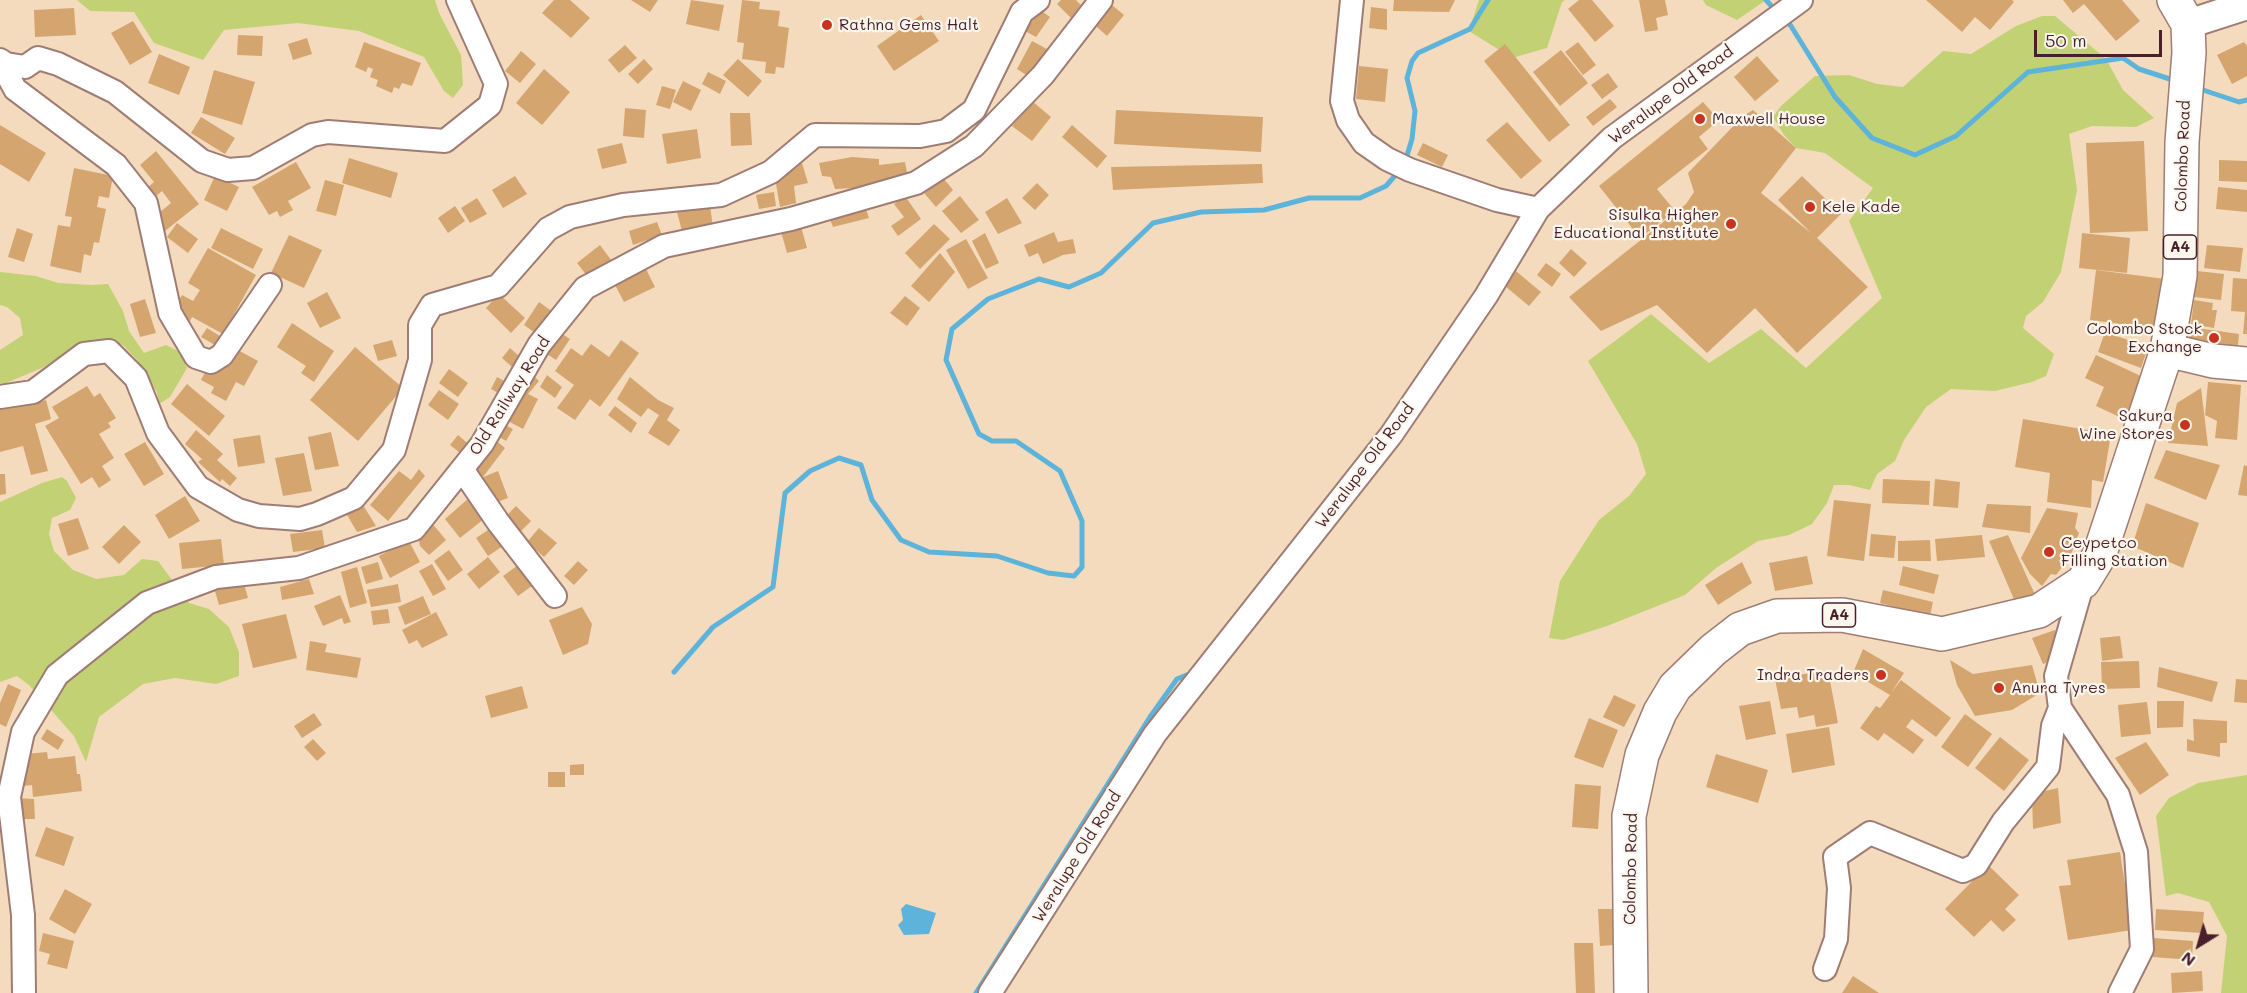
<!DOCTYPE html>
<style>
body{margin:0}
#map{position:relative;width:2247px;height:993px;overflow:hidden;background:#f4dbbe;font-family:Mali,sans-serif}
canvas{display:block}
.north{position:absolute;left:2169px;top:915px;width:60px;height:60px;-webkit-text-stroke:4px #fbf7ec;paint-order:stroke;rotate:217deg;font-size:16px;font-weight:700;line-height:24px;text-align:center;color:#4a1f2b}
.north::after{content:'';display:block;margin:auto;width:21px;height:27px;background:#4a1f2b;clip-path:polygon(50% 0,100% 100%,50% 72%,0 100%)}
.scale{position:absolute;left:2034px;top:30px;width:128px;height:27px;box-sizing:border-box;border:3px solid #4a1f2b;border-top:0;padding-left:8px;font-size:18px;line-height:21px;white-space:nowrap;color:#4a1f2b;-webkit-text-stroke:4px #fbf7ec;paint-order:stroke}
</style>
<div id="map">
<canvas width="2247" height="993"></canvas>
<div class="north">N</div>
<div class="scale">50 m</div>
</div>
<script>
const g = document.querySelector('canvas').getContext('2d');
g.lineJoin = 'round';
function paint(path, color) { g.fillStyle = color; g.fill(path, 'evenodd'); }
const poly = rows => new Path2D(rows.map(r => 'M' + r).join(''));
function trace(path, color, width, dash) { g.strokeStyle = color; g.lineWidth = width; g.lineCap = dash ? 'butt' : 'round'; g.setLineDash(dash || []); g.stroke(path); }
function write(font, color, halo, rows, align = 'center') {
  g.font = font + ' Mali,sans-serif'; g.lineWidth = 4.5; g.setLineDash([]); g.textBaseline = 'middle'; g.strokeStyle = halo; g.fillStyle = color; for (const [text, x, y, turn = 0] of rows) {
    g.save(); g.translate(x, y); g.rotate((+turn || 0) * Math.PI / 180); g.textAlign = isNaN(turn) ? turn : align; if (halo) g.strokeText(text, 0, 0); g.fillText(text, 0, 0); g.restore();
  }
}
const green = poly([
 [77,0,435,0,439,13,461,55,463,85,453,98,444,91,424,57,359,31,298,23,224,30,203,60,154,43,134,12,90,11],
 [1479,0,1565,0,1562,2,1547,48,1512,58,1469,31],
 [1703,0,1766,0,1737,20,1706,5],
 [2042,16,2055,16,2106,59,2123,90,2154,118,2136,127,2092,126,2069,134,2077,190,2061,272,2043,302,2026,316,2023,328,2054,354,2046,376,2032,382,1995,391,1951,389,1926,407,1904,440,1895,461,1877,474,1870,490,1849,485,1834,485,1827,503,1812,524,1789,535,1758,541,1716,568,1685,595,1607,626,1563,640,1549,638,1560,581,1599,520,1629,496,1646,474,1637,444,1588,361,1651,314,1709,363,1761,329,1806,368,1882,298,1849,221,1873,188,1825,153,1796,148,1784,135,1773,117,1781,106,1815,76,1849,75,1877,84,1903,87,1943,51,1971,54,2016,26],
 [0,272,36,276,58,283,91,285,108,284,123,311,129,331,144,353,166,345,180,352,187,368,170,397,159,404,157,392,137,360,123,345,104,340,74,348,49,365,6,383,0,383,0,350,23,335,20,318,7,307,0,305],
 [62,477,67,481,76,498,70,510,52,518,49,534,54,551,73,570,96,579,124,575,142,559,158,561,189,603,209,609,229,627,239,652,239,676,216,684,175,678,143,684,99,717,86,762,74,736,29,685,17,676,0,682,0,502,42,483],
 [2247,775,2247,993,2221,993,2227,936,2209,902,2178,893,2166,896,2156,816,2169,798,2198,783]
]);
const water = poly([
 [906,904,936,913,929,934,904,935,898,925,903,920,901,909]
]);
const stream = poly([
 [1766,0,1777,12],
 [1784,18,1791,26,1835,97,1872,138,1915,155,1956,136,2028,72,2123,58,2139,69,2176,81],
 [2197,88,2239,102,2247,100],
 [1405,162,1412,139,1415,111,1407,78,1412,61,1418,53,1470,29,1488,0],
 [674,672,713,627,773,587,785,493,810,471,839,458,861,465,872,500,901,540,929,552,997,556,1048,573,1074,576,1082,567,1082,521,1060,471,1016,441,992,441,979,434,946,360,952,329,988,299,1039,279,1069,287,1101,273,1153,223,1201,212,1264,210,1309,198,1360,198,1386,186,1400,170],
 [976,993,1150,717,1177,679,1194,672]
]);
const building = poly([
 [554,0,570,0,590,18,571,38,542,13],
 [631,0,658,0,650,12],
 [691,0,724,5,719,31,686,24],
 [742,0,760,2,759,9,780,11,778,26,789,28,784,68,776,67,775,74,765,73,766,62,742,59,744,43,737,42],
 [1061,0,1076,0,1081,5,1071,18,1057,4],
 [1106,0,1124,15,1107,36,1089,20],
 [1394,0,1455,0,1449,12,1393,11],
 [1579,0,1592,0,1614,26,1595,42,1568,9],
 [1639,0,1665,0,1668,15,1656,18,1658,30,1645,32],
 [1926,0,2012,0,2014,2,1990,30,1975,17,1962,32],
 [2063,0,2122,0,2140,21,2116,41,2084,4,2073,13],
 [1371,7,1387,9,1387,30,1369,28],
 [74,8,76,35,35,37,34,10],
 [1040,10,1050,17,1036,37,1025,31],
 [921,15,939,41,894,71,877,46],
 [133,21,152,52,130,65,111,33],
 [238,35,263,36,262,56,237,55],
 [307,38,312,54,293,60,288,44],
 [1032,41,1049,50,1031,78,1017,69],
 [364,42,421,63,412,86,402,83,399,89,394,87,392,93,376,86,378,80,370,77,373,69,368,67,366,72,355,67],
 [1578,42,1596,65,1583,75,1565,52],
 [2244,42,2247,46,2247,76,2232,84,2217,55],
 [1505,44,1570,125,1549,142,1484,61],
 [625,45,637,58,619,73,608,60],
 [1561,50,1588,83,1560,106,1533,72],
 [521,51,536,64,520,83,505,71],
 [159,54,190,67,179,95,148,83],
 [1757,56,1779,81,1755,101,1734,77],
 [644,59,653,69,638,84,628,74],
 [738,59,762,81,748,97,723,75],
 [1359,66,1388,69,1385,102,1356,99],
 [544,69,570,92,542,125,516,103],
 [214,70,255,82,242,125,202,113],
 [708,72,726,81,720,94,702,84],
 [1608,73,1618,87,1602,99,1591,85],
 [683,81,701,90,691,111,673,102],
 [662,86,676,90,670,109,656,105],
 [1610,99,1617,107,1593,126,1586,117],
 [1032,101,1051,117,1032,141,1012,126],
 [1703,102,1719,120,1699,137,1708,149,1657,189,1675,211,1640,238,1599,186],
 [625,108,646,110,644,138,623,136],
 [1116,110,1263,117,1261,152,1114,144],
 [1753,110,1796,148,1761,193,1811,233,1778,200,1802,176,1841,214,1817,238,1868,287,1797,353,1755,308,1707,353,1657,305,1601,331,1569,297,1686,204,1694,192,1688,173,1742,117],
 [730,113,750,113,752,145,731,146],
 [201,117,235,138,225,154,191,133],
 [1507,122,1542,161,1521,179,1486,140],
 [0,125,46,153,29,182,0,164],
 [1072,125,1107,156,1097,168,1062,137],
 [697,129,701,158,667,164,662,134],
 [2144,141,2148,231,2090,233,2086,143],
 [622,143,627,163,602,169,597,149],
 [1423,143,1448,155,1442,167,1417,155],
 [156,151,199,204,165,231,154,217,171,203,162,191,156,196,148,187,154,182,140,165],
 [852,157,879,159,879,165,905,162,908,178,854,188,835,189,831,177,822,176,819,163],
 [349,158,398,173,391,198,342,183],
 [2219,160,2247,161,2247,182,2219,181],
 [296,162,311,188,288,201,293,210,280,217,277,211,269,215,252,187],
 [802,163,808,183,794,186,796,203,780,207,775,178,785,176,783,168],
 [1262,164,1263,183,1113,190,1111,167],
 [74,168,113,176,109,198,99,196,97,207,106,209,99,243,94,242,91,256,84,254,81,273,50,266,58,225,70,227,72,217,65,216],
 [215,176,239,187,227,211,204,200],
 [515,176,527,194,503,208,492,190],
 [944,179,953,190,936,207,924,193],
 [325,180,344,185,336,216,316,211],
 [1037,183,1049,195,1035,210,1022,198],
 [2218,187,2247,190,2247,212,2216,209],
 [774,192,776,206,759,209,756,195],
 [905,196,921,219,898,236,891,226,904,217,894,204],
 [960,196,979,220,961,233,942,211],
 [477,198,487,214,470,223,461,208],
 [1007,198,1022,223,998,234,985,212],
 [864,203,869,218,833,227,828,214],
 [455,206,465,221,448,233,438,218],
 [710,206,713,227,683,235,677,212],
 [657,222,662,235,633,245,629,231],
 [177,223,198,239,188,253,167,237],
 [800,223,807,248,787,253,780,228],
 [934,224,950,239,920,269,905,253],
 [17,228,33,234,24,262,8,257],
 [221,228,263,249,253,269,211,248],
 [1054,232,1058,242,1073,239,1076,253,1063,255,1043,264,1038,253,1029,257,1024,245],
 [985,233,999,263,986,269,972,241],
 [2082,233,2130,238,2127,273,2079,268],
 [289,235,322,250,304,288,271,273],
 [966,239,988,278,968,289,946,250],
 [600,245,611,260,588,277,577,263],
 [2207,245,2243,248,2240,272,2204,268],
 [208,248,256,275,223,334,192,317,187,327,175,320,181,309,176,306,182,295,193,301,200,290,188,283],
 [1571,249,1587,263,1574,277,1559,263],
 [940,253,955,272,929,302,911,286],
 [1546,263,1561,274,1552,287,1537,275],
 [645,267,655,287,624,302,613,281],
 [1511,267,1541,292,1529,306,1499,281],
 [2096,270,2165,279,2159,329,2090,320],
 [2197,271,2224,274,2221,300,2194,297],
 [2233,278,2247,279,2247,334,2243,334,2245,312,2231,311],
 [327,292,341,318,320,328,307,303],
 [499,294,525,318,511,333,486,308],
 [905,296,920,308,907,326,890,313],
 [145,299,156,333,140,337,130,304],
 [2194,300,2213,303,2212,310,2217,310,2214,328,2191,324],
 [539,302,553,312,538,335,524,325],
 [292,323,334,351,314,382,301,373,306,366,277,347],
 [2190,327,2239,334,2237,356,2188,342],
 [207,328,220,336,215,345,201,337],
 [559,332,570,339,556,360,542,351],
 [2105,332,2148,347,2141,368,2098,352],
 [392,340,397,356,378,361,373,345],
 [621,340,639,353,600,407,590,399,575,420,557,408,574,385,555,371,571,348,582,356,591,344,609,357],
 [355,347,403,388,358,441,310,400],
 [510,348,520,357,512,367,502,358],
 [236,349,258,361,244,386,236,382,226,401,211,393,214,387,201,380,208,366,221,362,228,366],
 [2096,355,2145,378,2126,420,2096,406,2104,387,2085,378],
 [449,369,468,383,458,397,439,383],
 [530,372,539,381,528,394,538,399,523,429,504,419],
 [547,375,562,387,555,398,540,387],
 [497,377,506,382,500,394,491,389],
 [630,377,658,400,674,408,667,420,680,430,669,446,648,433,659,415,648,408,641,417,617,399],
 [2208,382,2241,385,2237,440,2215,438,2217,421,2205,415],
 [187,384,225,416,209,436,171,404],
 [87,386,94,397,100,393,116,418,108,423,111,427,99,434,114,458,102,466,111,480,99,488,92,477,81,484,45,426,59,418,52,407],
 [2201,388,2208,446,2168,443,2177,403],
 [439,390,459,404,448,420,428,405],
 [27,397,29,405,46,400,51,419,35,424,48,471,31,475,23,446,0,452,0,404],
 [615,406,637,423,631,433,608,415],
 [2023,419,2111,434,2103,482,2092,480,2091,508,2047,502,2050,473,2015,467],
 [500,422,513,429,506,441,494,434],
 [196,430,223,454,217,460,237,478,230,486,222,479,220,482,198,462,202,459,185,444],
 [331,432,339,466,315,470,308,437],
 [260,435,265,463,238,467,233,439],
 [458,435,472,447,464,456,450,445],
 [493,438,505,448,483,477,470,467],
 [145,442,164,474,144,486,124,454],
 [2166,450,2220,465,2206,500,2154,478],
 [304,453,312,491,283,496,275,458],
 [2244,465,2247,466,2247,496,2238,495],
 [419,469,425,476,388,521,370,505,399,471,411,480],
 [498,471,508,498,492,504,481,478],
 [0,474,5,474,6,494,0,495],
 [1883,479,1930,481,1929,505,1882,503],
 [1935,479,1960,482,1958,508,1933,506],
 [185,496,200,521,169,539,155,515],
 [469,498,484,519,460,538,445,519],
 [1834,500,1871,504,1864,561,1827,556],
 [2146,503,2199,523,2183,568,2132,546],
 [1987,504,2031,506,2030,533,1982,527],
 [363,505,376,526,357,532,346,513],
 [516,506,531,521,520,532,505,517],
 [2047,508,2078,513,2075,528,2079,533,2070,557,2056,575,2051,574,2042,586,2030,574,2021,558],
 [78,518,89,549,68,556,58,524],
 [431,522,446,540,429,555,420,546,418,535],
 [124,525,141,542,119,564,102,547],
 [494,526,506,544,488,556,476,538],
 [539,528,557,543,544,557,527,542],
 [322,530,325,548,293,552,290,534],
 [1871,534,1896,536,1894,558,1869,556],
 [1982,535,1985,557,1937,561,1935,539],
 [2008,535,2037,599,2016,604,1989,541],
 [221,539,224,565,182,569,179,543],
 [1930,540,1931,561,1898,561,1898,541],
 [409,541,420,562,390,578,379,556],
 [449,550,463,570,448,581,434,561],
 [1807,556,1813,584,1775,591,1769,563],
 [488,557,500,572,479,589,467,574],
 [578,561,588,570,574,585,564,576],
 [378,562,383,579,366,584,361,567],
 [1742,562,1752,583,1718,605,1705,585],
 [521,563,536,583,518,596,503,576],
 [432,564,446,589,433,596,419,571],
 [1903,566,1939,575,1934,594,1899,585],
 [357,567,367,603,350,608,341,572],
 [309,579,314,594,282,600,280,587],
 [243,580,248,598,219,605,214,588],
 [398,584,401,602,371,607,367,590],
 [1883,590,1933,602,1930,616,1880,603],
 [340,595,351,622,344,624,342,618,323,626,314,606],
 [423,596,431,614,405,625,398,607],
 [582,607,592,624,588,644,563,655,549,620],
 [388,609,390,623,373,625,371,611],
 [436,612,448,635,422,648,417,640,409,644,402,630],
 [286,614,297,658,253,668,242,624],
 [2055,630,2061,644,2052,648,2056,659,2043,664,2032,638],
 [2120,636,2123,658,2102,661,2100,638],
 [310,641,327,644,325,652,361,658,357,678,306,670],
 [1863,649,1904,673,1891,693,1901,680,1951,718,1936,737,1912,719,1906,727,1924,740,1913,754,1884,733,1878,741,1860,728,1876,706,1880,708,1890,695,1853,673],
 [1950,660,1973,674,2032,665,2040,693,2012,710,1975,716,1957,685],
 [2139,661,2140,688,2102,689,2101,662],
 [2159,667,2218,682,2212,702,2157,687],
 [1828,670,1838,723,1816,727,1814,715,1799,718,1797,707,1781,709,1775,679],
 [2236,679,2247,680,2247,703,2234,702],
 [8,684,21,690,6,727,0,724,0,703],
 [522,686,528,708,491,718,485,696],
 [1614,695,1636,705,1624,727,1603,717],
 [1770,701,1776,734,1746,740,1739,706],
 [2157,701,2184,701,2183,727,2157,728],
 [2147,702,2151,734,2121,737,2118,705],
 [314,713,322,725,302,738,294,726],
 [1965,714,1992,734,1968,767,1941,747],
 [1589,718,1618,730,1603,768,1574,757],
 [2193,719,2227,721,2227,743,2220,743,2220,757,2187,751,2187,739,2194,741],
 [1829,727,1835,765,1792,773,1786,734],
 [47,729,64,740,58,750,41,739],
 [2000,737,2029,760,2004,791,1975,768],
 [313,739,326,753,317,761,304,747],
 [2146,742,2169,775,2140,795,2115,758],
 [47,752,48,759,75,756,77,774,80,774,82,791,33,797,32,785,23,786,20,767,27,766,26,754],
 [1716,754,1768,770,1758,803,1706,787],
 [584,764,584,775,570,775,570,765],
 [548,772,565,772,565,787,548,787],
 [1575,784,1601,786,1598,829,1572,827],
 [2058,788,2061,823,2033,829,2032,794],
 [16,798,34,799,35,819,16,819],
 [46,827,74,837,64,866,35,856],
 [2120,852,2132,930,2068,940,2059,886,2071,885,2067,860],
 [1988,865,2019,895,2005,909,2016,920,2003,932,1991,920,1974,937,1945,909],
 [65,889,92,904,75,934,49,919],
 [1598,909,1613,909,1614,945,1600,946],
 [2156,909,2204,912,2202,933,2155,930],
 [43,933,74,941,67,969,47,964,50,954,39,951],
 [2153,938,2193,941,2192,960,2152,957],
 [1574,943,1593,943,1595,993,1576,993],
 [2202,971,2203,991,2172,993,2171,973],
 [1853,976,1879,993,1842,993]
]);
const minor = poly([
 [1352,0,1342,101,1348,120,1364,143,1387,159,1410,170,1497,200,1538,209],
 [0,60,6,64,25,67,38,58,58,64,115,92,202,161,228,170,253,168,312,135,328,132,445,141,490,105,496,84,458,0],
 [6,64,8,76,15,89,116,165,146,203,170,313,196,357,211,362,222,355,270,285],
 [0,397,33,392,84,354,109,351,136,378,158,433,198,487,238,510,259,516,300,519,317,514,354,498,394,450,420,360,420,325,432,305,498,286,548,229,570,217,623,205,721,195,771,172,815,135,920,136,946,131,974,110,1022,12,1038,0],
 [462,469,498,522,555,596],
 [2083,582,2056,676,2060,708,2118,795,2136,852,2142,949,2120,993],
 [1825,969,1836,939,1839,888,1835,857,1870,833,1963,871,1976,865,2003,822,2048,767,2053,726,2060,708],
 [24,993,23,915,9,797,23,732,57,675,147,603,216,577,299,568,414,529,482,444,539,345,585,288,664,246,791,219,916,183,974,146,1043,75,1101,0],
 [990,993,1155,734,1391,435,1486,296,1538,209,1612,138,1801,0]
]);
const major = poly([
 [2188,24,2247,5]
]);
const highway = poly([
 [2167,350,2213,361,2247,364],
 [1631,993,1629,816,1642,755,1660,712,1675,687,1713,650,1740,629,1777,616,1842,615,1942,634,2039,611,2083,582,2099,556,2167,350,2180,276,2182,142,2189,53,2188,24,2174,0]
]);
const markers = [
 [827,25,6,"#c8321e"],
 [1700,119,6,"#c8321e"],
 [1810,207,6,"#c8321e"],
 [1731,224,6,"#c8321e"],
 [2214,338,6,"#c8321e"],
 [2185,425,6,"#c8321e"],
 [2049,552,6,"#c8321e"],
 [1881,675,6,"#c8321e"],
 [1999,688,6,"#c8321e"]
];
const shields = [
 [2180,247,33],
 [1839,615,33]
];
const shieldNames = [
 ["A4",2180,247],
 ["A4",1839,615]
];
const poiNames = [
 ["Rathna Gems Halt",839,25],
 ["Maxwell House",1712,119],
 ["Kele Kade",1822,207],
 ["Sisulka Higher",1719,215,"right"],
 ["Educational Institute",1719,233,"right"],
 ["Colombo Stock",2202,329,"right"],
 ["Exchange",2202,347,"right"],
 ["Sakura",2173,416,"right"],
 ["Wine Stores",2173,434,"right"],
 ["Ceypetco",2061,543],
 ["Filling Station",2061,561],
 ["Indra Traders",1869,675,"right"],
 ["Anura Tyres",2011,688]
];
const streetNames = [
 ["Weralupe Old Road",1671,95,-37],
 ["Colombo Road",2183,156,-88],
 ["Old Railway Road",510,396,-58],
 ["Weralupe Old Road",1365,466,-53],
 ["Weralupe Old Road",1077,857,-58],
 ["Colombo Road",1631,869,-89]
];
paint(green, '#c2d174');
paint(water, '#5db3da');
trace(stream, '#5db3da', 5);
paint(building, '#d4a56f');
trace(minor, '#9f7d74', 26);
trace(major, '#9f7d74', 32);
trace(highway, '#9f7d74', 36);
trace(minor, '#fff', 22);
trace(major, '#fff', 28);
trace(highway, '#fff', 33);
for (const [x, y, r, color] of markers) { const dot = new Path2D(); dot.arc(x, y, r, 0, 2 * Math.PI); g.fillStyle = color; g.fill(dot); trace(dot, '#fbf7ec', 2); }
for (const [x, y, w] of shields) { const box = new Path2D(); box.roundRect(x - w / 2, y - 12, w, 24, 4.5); g.fillStyle = '#fbf7ec'; g.fill(box); trace(box, '#4a1f2b', 1.5); }
write('bold 15px', '#4a1f2b', null, shieldNames);
write('16px', '#4a1f2b', '#fbf7ec', poiNames, 'left');
write('16px', '#4a1f2b', '#fbf7ec', streetNames);
</script>
